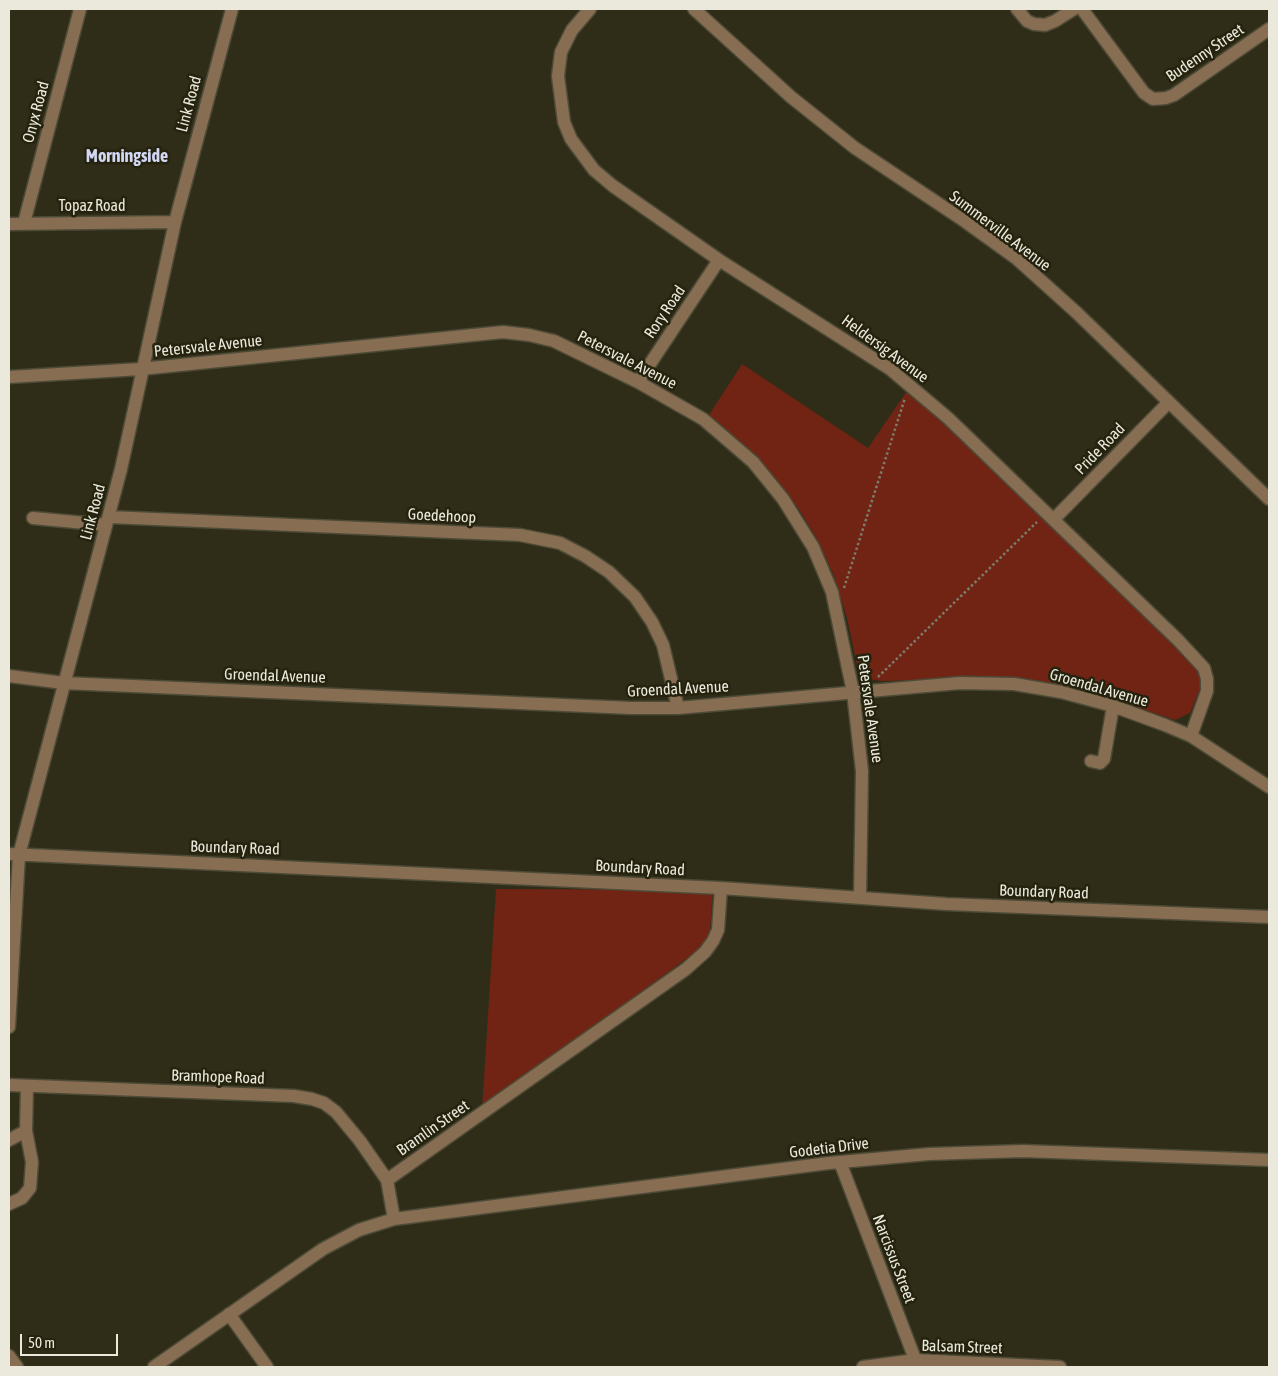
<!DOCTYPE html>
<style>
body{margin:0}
#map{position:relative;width:1278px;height:1376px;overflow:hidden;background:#2f2d18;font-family:"Asap Condensed",sans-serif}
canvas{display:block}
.frame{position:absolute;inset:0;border:10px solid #eae9dc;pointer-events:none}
.scale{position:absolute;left:20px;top:1334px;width:98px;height:22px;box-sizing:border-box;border:2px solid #eae9dc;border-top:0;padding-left:6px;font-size:15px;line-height:18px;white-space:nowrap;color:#eae9dc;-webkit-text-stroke:4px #25230e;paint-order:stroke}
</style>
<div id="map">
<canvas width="1278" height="1376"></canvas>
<div class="frame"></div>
<div class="scale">50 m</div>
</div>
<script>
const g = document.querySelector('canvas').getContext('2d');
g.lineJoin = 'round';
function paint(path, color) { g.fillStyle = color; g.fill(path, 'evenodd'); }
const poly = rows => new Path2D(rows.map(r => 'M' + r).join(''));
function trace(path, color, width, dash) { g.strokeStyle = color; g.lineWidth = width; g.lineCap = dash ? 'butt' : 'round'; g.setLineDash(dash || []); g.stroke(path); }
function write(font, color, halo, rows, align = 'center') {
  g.font = font + ' "Asap Condensed",sans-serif'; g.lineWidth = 5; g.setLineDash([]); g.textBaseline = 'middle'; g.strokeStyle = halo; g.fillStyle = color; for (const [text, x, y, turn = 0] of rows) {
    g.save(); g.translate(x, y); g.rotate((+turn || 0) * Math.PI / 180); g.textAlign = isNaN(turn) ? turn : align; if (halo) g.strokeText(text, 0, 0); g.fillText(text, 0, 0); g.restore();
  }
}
const green = poly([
 [742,364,868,448,907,391,948,425,1193,665,1198,672,1201,686,1190,713,1175,720,1085,690,1003,678,881,681,865,678,858,669,847,618,834,576,817,539,798,508,757,456,709,415],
 [496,889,713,890,709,942,482,1109]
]);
const path = poly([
 [844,588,905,398],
 [878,677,1037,522]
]);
const minor = poly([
 [590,9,572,30,561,52,558,76,564,122,571,139,594,170,613,186,719,260,890,369,948,418,1178,640,1204,668,1207,679,1207,691,1191,736],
 [694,9,791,97,855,148,960,218,1017,259,1077,313,1269,499],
 [1017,9,1027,21,1034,24,1045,25,1055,21,1074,9],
 [1082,9,1144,93,1153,99,1166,98,1174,95,1269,29],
 [24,223,80,9],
 [9,224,175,222],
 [9,377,141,369,503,332,529,335,554,341,638,382,703,419,753,462,783,499,813,547,832,592,853,692,862,771,860,897],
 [638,382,719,260],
 [109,517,520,535,560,543,585,556,609,572,635,597,652,622,663,645,678,708],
 [33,518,106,525],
 [1054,519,1169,402],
 [9,676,64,683,631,708,678,708,960,683,1014,684,1061,692,1113,706,1165,725,1191,736,1269,787],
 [1091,761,1100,763,1104,759,1113,706],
 [9,854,721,888,946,904,1269,917],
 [9,1027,19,855,121,469,175,222,232,9],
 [9,1085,294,1096,312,1099,324,1103,336,1112,360,1141,387,1180],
 [9,1140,26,1131],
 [840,1162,918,1367],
 [9,1204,22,1198,30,1188,32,1162,26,1131,27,1086],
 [394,1219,387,1180,686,969,705,952,713,941,718,930,721,888],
 [229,1314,267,1367],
 [9,1356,17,1367],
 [154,1367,323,1249,359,1230,394,1219,829,1163,929,1154,1023,1151,1269,1160],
 [863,1367,915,1360,1060,1367]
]);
const streetNames = [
 ["Budenny Street",1205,53,-34],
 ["Link Road",189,104,-75],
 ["Onyx Road",36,112,-75],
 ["Topaz Road",92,206],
 ["Summerville Avenue",1000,231,37],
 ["Rory Road",665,312,-56],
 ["Petersvale Avenue",208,346,-6],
 ["Heldersig Avenue",885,349,36],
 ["Petersvale Avenue",627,360,27],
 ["Pride Road",1100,449,-46],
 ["Link Road",93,512,-75],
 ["Goedehoop",442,516,3],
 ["Groendal Avenue",275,676,2],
 ["Groendal Avenue",1099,688,16],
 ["Groendal Avenue",678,689,-3],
 ["Petersvale Avenue",870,709,82],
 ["Boundary Road",235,848,2],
 ["Boundary Road",640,868,3],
 ["Boundary Road",1044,892,2],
 ["Bramhope Road",218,1077,2],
 ["Bramlin Street",433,1128,-35],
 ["Godetia Drive",829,1148,-7],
 ["Narcissus Street",894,1259,69],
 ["Balsam Street",962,1347,2]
];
const neighbourhoodNames = [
 ["Morningside",127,156]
];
paint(green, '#712413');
trace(minor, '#4d4b37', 15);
trace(path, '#7d7c6a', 2.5, [2.5, 2.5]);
trace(minor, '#876d51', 12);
write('16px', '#eae9dc', '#25230e', streetNames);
write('bold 18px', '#d2d7f4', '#25230e', neighbourhoodNames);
</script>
